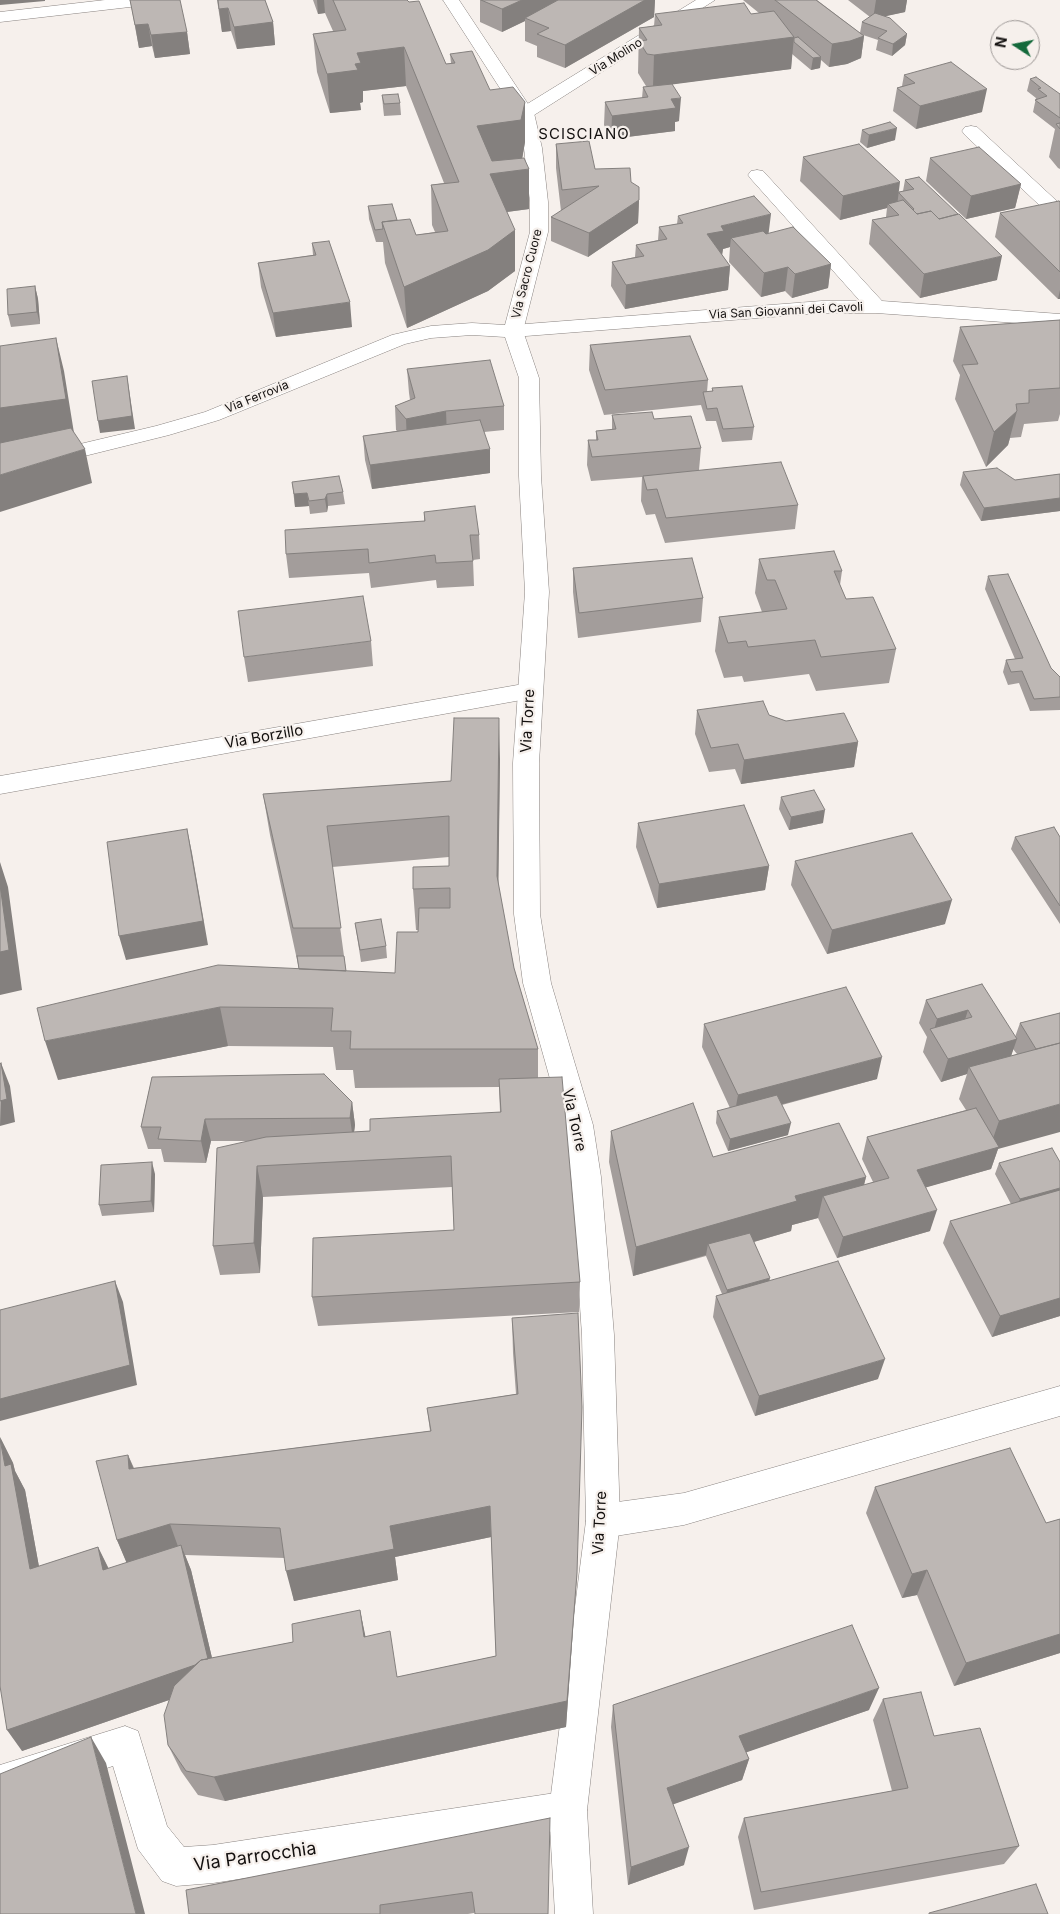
<!DOCTYPE html>
<style>
body{margin:0}
#map{position:relative;width:1060px;height:1914px;overflow:hidden;background:#f6f0ec;font-family:Inter,sans-serif}
canvas{display:block}
.north{position:absolute;left:990px;top:20px;width:50px;height:50px;box-sizing:border-box;background:#f6f0ec;border:1px solid #9b9694;border-radius:50%;rotate:281deg;font-size:14px;font-weight:700;line-height:20px;text-align:center;color:#13100f}
.north::after{content:'';display:block;margin:auto;width:18px;height:22px;background:#14693b;clip-path:polygon(50% 0,100% 100%,50% 72%,0 100%)}
</style>
<div id="map">
<canvas width="1060" height="1914"></canvas>
<div class="north">N</div>
</div>
<script>
const g = document.querySelector('canvas').getContext('2d');
g.lineJoin = 'round';
const poly = rows => new Path2D(rows.map(r => 'M' + r).join(''));
function trace(path, color, width, dash) { g.strokeStyle = color; g.lineWidth = width; g.lineCap = dash ? 'butt' : 'round'; g.setLineDash(dash || []); g.stroke(path); }
function paint(path, color) { g.fillStyle = color; g.fill(path, 'evenodd'); }
function write(font, color, halo, rows, align = 'center') {
  g.font = font + ' Inter,sans-serif'; g.lineWidth = 4.5; g.setLineDash([]); g.textBaseline = 'middle'; g.strokeStyle = halo; g.fillStyle = color; for (const [text, x, y, turn = 0] of rows) {
    g.save(); g.translate(x, y); g.rotate((+turn || 0) * Math.PI / 180); g.textAlign = isNaN(turn) ? turn : align; if (halo) g.strokeText(text, 0, 0); g.fillText(text, 0, 0); g.restore();
  }
}
const street = poly([
 [105,0,155,0,147,5,0,22,0,12,105,0],
 [696,0,715,0,531,117,519,117,516,113,519,109,696,0],
 [971,126,977,127,1060,204,1060,220,1053,218,965,135,962,131,965,127,971,126],
 [757,170,763,171,882,301,1060,314,1060,326,876,313,822,313,513,337,506,335,503,331,506,327,513,325,822,301,860,301,751,179,748,175,751,171,757,170],
 [529,683,538,685,541,691,538,697,0,794,0,776,529,683],
 [1060,1386,1060,1416,684,1525,603,1538,591,1533,586,1521,591,1509,603,1504,684,1493,1060,1386],
 [125,1726,138,1731,167,1826,184,1847,213,1845,568,1791,581,1797,587,1810,581,1823,568,1829,213,1883,176,1886,162,1881,138,1849,113,1766,0,1803,0,1765,125,1726]
]);
const secondary = poly([
 [443,0,459,0,534,113,542,148,548,202,548,232,523,331,539,378,541,476,549,592,539,763,540,914,551,983,593,1125,601,1177,614,1335,620,1521,587,1810,593,1914,555,1914,549,1810,586,1521,582,1335,571,1177,563,1125,523,983,514,914,513,763,525,592,519,476,519,378,505,337,472,335,431,338,405,344,219,420,169,435,0,477,0,463,156,426,205,412,392,335,431,326,472,323,505,325,530,232,530,202,524,148,516,113,443,0]
]);
const wall = poly([
 [130,0,187,32,190,54,155,58,152,46,139,48],
 [217,0,265,0,273,22,275,45,237,49,231,31,222,32],
 [313,0,407,0,446,64,451,63,450,54,490,90,525,142,522,158,529,209,507,212,515,271,488,291,407,328,385,263,383,242,376,242,369,219,368,206,397,220,416,235,435,232,432,225,431,185,444,183,406,86,363,91,363,102,360,103,361,110,330,113,317,72,313,34,333,31,325,13,318,14],
 [480,0,655,0,654,17,565,68,537,57,537,46,525,41,525,21,502,32,480,22],
 [743,0,817,0,860,33,862,22,870,17,848,0,907,0,905,12,885,16,907,34,905,45,892,56,876,50,878,40,863,35,864,36,861,58,847,64,829,67,821,60,820,68,811,70,792,54,791,69,672,84,679,121,675,122,675,131,611,139,604,125,605,102,642,98,643,87,650,86,646,86,638,73,639,28,654,26,655,14,751,14,759,13],
 [904,75,982,112,916,129,893,111,897,88,902,86],
 [1030,79,1060,94,1060,169,1058,168,1049,157,1055,129,1033,112,1036,98,1027,91],
 [382,95,400,103,401,115,384,116,383,107],
 [862,130,895,140,867,148,860,142],
 [556,144,595,169,631,182,639,200,638,223,588,257,551,241,551,217,561,211,556,168],
 [803,157,899,192,903,191,905,180,919,177,997,280,920,298,869,244,872,220,886,217,887,208,840,220,800,181],
 [930,158,1021,184,1015,208,966,219,926,181],
 [1060,202,1060,299,1058,299,995,237,1000,213],
 [678,216,768,234,831,264,828,288,792,298,785,291,761,297,729,262,730,247,723,249,722,255,730,266,728,290,625,309,611,286,612,262,635,257,636,245,658,240,659,227,677,224],
 [312,243,352,327,276,337,261,287,258,263,313,255],
 [35,286,38,299,40,324,11,327,8,315],
 [1060,320,1060,414,1058,421,1024,424,1021,437,1010,438,1008,445,986,467,955,399,960,375,953,361,960,327],
 [590,345,708,380,707,392,712,391,712,388,754,427,752,440,722,442,716,421,706,421,701,405,604,415,589,370],
 [407,369,504,406,504,430,484,432,490,473,372,489,365,460,363,436,397,431,396,430,395,406,410,400,409,393],
 [612,415,654,419,701,448,699,470,798,505,795,529,665,543,655,514,646,515,641,501,642,477,591,481,587,465,588,440,596,440,596,431,612,430],
 [963,472,1015,480,1060,474,1060,511,981,521,960,485],
 [292,482,343,492,345,504,328,506,327,512,310,514,309,506,295,507],
 [424,512,479,535,480,559,473,560,474,586,437,588,436,580,371,588,369,573,289,578,286,554,424,521],
 [759,559,842,571,840,585,846,599,896,649,889,683,816,691,809,674,744,682,742,676,724,678,715,651,719,617,762,612,755,593],
 [573,568,703,598,701,622,578,638,573,592],
 [988,576,1051,668,1060,677,1060,710,1030,711,1019,683,1008,685,1003,672,1006,660,1015,659,985,589],
 [371,641,373,666,248,682,244,657],
 [697,710,769,715,786,721,858,742,854,767,741,784,735,769,709,772,695,734],
 [500,759,498,883,514,968,538,1049,538,1078,580,1282,579,1312,318,1326,312,1297,454,1230,452,1187,263,1197,260,1273,220,1275,213,1246,249,1141,211,1141,206,1163,164,1162,161,1149,148,1149,141,1127,152,1077,352,1102,355,1125,354,1132,370,1131,500,1112,499,1087,355,1088,353,1070,336,1070,333,1047,228,1046,58,1080,299,969,270,835,263,794,451,781],
 [449,857,449,866,413,889,416,930,418,930,418,932,395,973,346,971,332,867],
 [781,797,823,823,789,830,779,809],
 [638,823,769,866,765,890,657,908,636,847],
 [1015,837,1060,837,1060,924,1011,849],
 [795,861,945,924,827,954,791,885],
 [355,923,386,946,387,958,361,962],
 [982,984,1015,1037,1020,1023,1060,1013,998,1149,991,1169,926,1187,930,1231,837,1258,818,1218,792,1225,791,1231,754,1242,769,1281,878,1379,755,1416,713,1317,716,1296,722,1294,706,1256,633,1276,609,1162,611,1131,713,1157,866,1177,864,1185,873,1182,862,1159,867,1137,966,1110,959,1099,967,1074,941,1082,923,1052,927,1037,919,1023,926,1000],
 [1013,1049,1017,1054,1011,1056],
 [704,1024,877,1079,782,1105,788,1135,728,1151,716,1123,717,1111,730,1108,702,1047],
 [1060,1162,1060,1316,992,1337,943,1243,950,1221,1011,1204,995,1174,999,1163],
 [155,1174,154,1212,102,1216,99,1205],
 [512,1318,577,1573,566,1727,225,1801,198,1795,181,1771,168,1745,169,1700,22,1751,0,1437,13,1463,15,1471,25,1490,39,1567,98,1547,109,1569,127,1563,117,1540,128,1455,134,1468,430,1431,427,1408,516,1394,513,1353],
 [491,1537,496,1656,397,1677,365,1636,360,1610,293,1642,212,1658,191,1570,185,1555,285,1558,294,1601,398,1580,395,1557],
 [875,1487,1046,1523,1060,1519,1060,1653,954,1686,917,1595,902,1598,866,1513],
 [883,1699,934,1736,1019,1846,1004,1864,754,1910,738,1837,744,1818,892,1791,873,1720],
 [613,1705,869,1710,746,1752,749,1759,742,1780,673,1804,684,1865,628,1885,611,1727],
 [550,1818,474,1913,468,1914,189,1914]
]);
const shadedWall = poly([
 [0,0,45,0,45,1,0,5],
 [317,0,324,0,325,13,318,14],
 [522,0,569,0,525,18,525,21,502,32,502,9],
 [645,0,655,0,654,17,565,68,565,45],
 [876,0,907,0,905,12,873,19],
 [228,8,231,31,222,32,219,9],
 [273,22,275,45,237,49,234,27],
 [148,24,152,46,139,48,135,25],
 [187,32,190,54,155,58,151,35],
 [907,34,905,45,892,56,893,44],
 [864,36,861,58,847,64,829,67,832,44],
 [794,37,791,69,653,87,654,55],
 [404,47,406,86,363,91,363,102,360,103,361,110,330,113,327,74,355,64,357,53],
 [821,57,820,68,811,70,813,58],
 [987,89,982,112,916,129,920,106],
 [681,98,679,121,675,122,675,131,611,139,612,116,671,99],
 [525,102,525,142,522,160,478,166,477,126],
 [897,128,895,140,867,148,869,135],
 [529,169,529,209,491,214,490,174],
 [900,182,897,206,888,204,887,208,840,220,843,196],
 [1021,184,1015,208,966,219,971,196],
 [639,200,638,223,588,257,589,233],
 [771,214,768,238,731,238,730,247,723,249,722,255,707,234,721,226],
 [515,230,515,271,488,291,407,328,404,287],
 [1002,256,997,280,920,298,924,274],
 [831,264,828,288,792,298,795,274],
 [730,266,728,290,625,309,626,285],
 [788,267,785,291,761,297,764,273],
 [35,286,38,299,40,324,37,312],
 [1060,290,1060,299,1058,299],
 [350,302,352,327,276,337,273,313],
 [56,338,64,371,74,433,0,444,0,408],
 [127,376,135,429,100,433,98,421],
 [446,411,447,436,407,443,406,419],
 [1017,411,1008,445,986,467,994,432],
 [85,449,92,483,0,512,0,475],
 [490,449,490,473,372,489,370,465],
 [307,493,309,506,295,507,294,494],
 [327,494,328,506,327,512,325,499],
 [1060,498,1060,511,981,521,984,508],
 [499,718,500,759,498,917,497,876],
 [858,742,854,767,741,784,744,760],
 [825,810,823,823,789,830,791,817],
 [187,829,192,853,208,945,126,960,119,936],
 [0,862,8,887,22,990,0,995],
 [769,866,765,890,657,908,659,884],
 [952,900,945,924,827,954,832,930],
 [220,1007,228,1046,58,1080,45,1041],
 [968,1010,961,1033,933,1034,937,1019],
 [1017,1039,1009,1062,969,1067,967,1074,941,1082,948,1059],
 [882,1057,877,1079,734,1117,738,1095],
 [1,1063,10,1086,15,1122,0,1126],
 [352,1102,355,1125,353,1140,350,1118],
 [1060,1104,1060,1132,998,1149,991,1169,910,1192,917,1170,989,1150,999,1121],
 [205,1119,211,1141,206,1163,201,1141],
 [791,1123,788,1135,728,1151,730,1139],
 [152,1162,155,1174,154,1212,151,1201],
 [257,1166,263,1197,260,1273,254,1243],
 [866,1177,858,1207,823,1196,818,1218,792,1225,791,1231,712,1254,708,1244,706,1255,633,1276,636,1247,795,1196],
 [1060,1188,1060,1198,1015,1211,1020,1199],
 [937,1210,930,1231,837,1258,843,1237],
 [770,1278,768,1289,725,1301,727,1290],
 [115,1281,123,1302,137,1385,0,1421,0,1399],
 [1060,1298,1060,1316,992,1337,1000,1316],
 [885,1359,878,1379,755,1416,759,1396],
 [0,1437,13,1463,15,1471,25,1490,44,1594,30,1569,5,1466],
 [128,1455,141,1487,129,1469],
 [490,1506,491,1537,395,1557,398,1580,294,1601,286,1571,390,1526],
 [170,1524,181,1555,130,1571,117,1540],
 [181,1545,191,1570,218,1683,22,1751,7,1730],
 [98,1547,110,1572,103,1570],
 [927,1570,917,1595,902,1598,912,1574],
 [577,1573,566,1727,225,1801,214,1777,567,1701],
 [360,1610,366,1639,364,1637],
 [1060,1634,1060,1653,954,1686,966,1663],
 [879,1688,869,1710,733,1757,739,1736],
 [91,1737,106,1763,145,1914,136,1914],
 [749,1759,742,1780,663,1808,667,1788],
 [689,1847,684,1865,628,1885,631,1867]
]);
const building = poly([
 [130,0,180,0,187,32,151,35,148,24,135,25,130,0],
 [218,0,265,0,273,22,234,27,228,8,219,9,218,0],
 [333,0,407,0,409,2,419,1,446,64,455,63,450,54,472,51,490,90,513,87,525,102,521,120,477,126,492,161,524,158,529,169,490,174,515,230,488,250,404,287,382,222,410,219,416,235,448,231,431,185,459,182,404,47,357,53,361,63,355,64,358,70,327,74,313,34,346,30,333,0],
 [481,0,522,0,502,9,481,0],
 [558,0,645,0,565,45,537,34,549,28,525,18,558,0],
 [775,0,816,0,864,36,850,41,832,44,775,0],
 [744,3,751,14,774,11,794,37,654,55,647,54,639,41,647,40,639,28,662,25,655,14,744,3],
 [875,13,890,18,907,34,893,44,878,38,887,31,862,22,875,13],
 [798,37,821,57,813,58,794,42,794,38,798,37],
 [951,62,987,89,920,106,897,88,915,83,904,75,951,62],
 [1036,77,1060,94,1060,118,1035,100,1047,96,1038,89,1041,88,1030,79,1036,77],
 [672,84,681,98,671,99,676,108,612,116,605,102,648,97,643,87,672,84],
 [398,94,400,103,384,104,382,95,398,94],
 [890,122,897,128,869,135,862,130,890,122],
 [1060,123,1060,129,1056,124,1060,123],
 [589,141,595,169,630,168,631,182,639,187,639,200,589,233,551,217,599,186,562,190,556,144,589,141],
 [859,144,900,182,843,196,803,157,859,144],
 [979,147,1021,184,971,196,930,158,979,147],
 [919,177,958,214,939,219,931,211,917,214,913,210,914,209,899,193,899,192,914,189,905,180,919,177],
 [754,196,771,214,721,226,724,231,707,234,730,266,626,285,612,262,644,256,636,245,667,239,659,227,683,223,678,216,754,196],
 [903,200,917,214,931,211,939,219,959,214,1002,256,924,274,872,220,899,215,888,204,903,200],
 [1059,201,1060,202,1060,272,1000,213,1059,201],
 [392,204,397,220,382,222,383,229,375,230,368,206,392,204],
 [793,227,831,264,795,274,788,267,764,273,731,238,763,231,766,234,793,227],
 [329,241,350,302,273,313,258,263,316,255,312,243,329,241],
 [35,286,37,312,8,315,7,289,35,286],
 [1060,320,1060,388,1029,390,1029,403,1016,404,1017,411,994,432,962,365,978,364,960,327,1060,320],
 [690,336,708,380,605,390,590,345,690,336],
 [56,338,66,399,0,408,0,346,56,338],
 [490,360,504,406,446,411,406,419,395,406,415,398,407,369,490,360],
 [127,376,132,416,98,421,92,381,127,376],
 [742,386,754,427,723,429,717,408,707,409,703,392,713,391,712,388,742,386],
 [652,412,654,419,691,416,701,448,592,457,588,440,598,440,596,431,616,429,612,415,652,412],
 [480,420,490,449,370,465,363,436,480,420],
 [71,428,85,449,0,475,0,443,71,428],
 [781,462,798,505,666,518,657,489,647,490,643,476,781,462],
 [997,468,1015,480,1060,474,1060,498,984,508,963,472,997,468],
 [339,476,343,492,327,494,325,499,309,501,307,493,294,494,292,482,339,476],
 [475,506,479,535,470,535,473,561,436,563,435,555,369,563,368,549,286,554,285,530,425,521,424,512,475,506],
 [834,551,842,571,834,571,846,599,873,597,896,649,821,657,815,640,748,647,746,641,728,643,719,617,787,609,775,580,767,580,759,559,834,551],
 [692,558,703,598,579,613,573,568,692,558],
 [1008,574,1051,668,1060,677,1060,697,1034,699,1022,671,1011,672,1006,660,1023,658,988,576,1008,574],
 [363,596,371,641,244,657,238,611,363,596],
 [763,701,769,715,786,721,844,713,858,742,744,760,738,744,711,748,697,710,763,701],
 [454,718,499,718,497,876,514,968,538,1049,350,1049,351,1031,331,1031,333,1008,220,1007,45,1041,37,1008,218,965,395,973,397,932,418,932,419,908,450,908,450,888,413,889,413,867,449,866,449,816,327,826,341,928,293,928,263,794,451,781,454,718],
 [814,790,825,810,791,817,781,797,814,790],
 [744,805,769,866,659,884,638,823,744,805],
 [1054,827,1060,837,1060,906,1015,837,1054,827],
 [187,829,203,921,119,936,107,842,187,829],
 [912,833,952,900,832,930,795,861,912,833],
 [0,885,9,950,0,952,0,885],
 [381,919,386,946,360,950,355,923,381,919],
 [297,956,344,956,346,971,299,969,297,956],
 [982,984,1017,1039,948,1059,930,1029,972,1017,968,1010,937,1019,926,1000,982,984],
 [846,987,882,1057,738,1095,704,1024,846,987],
 [1060,1013,1060,1043,1036,1049,1020,1023,1060,1013],
 [1060,1043,1060,1104,999,1121,969,1067,1060,1043],
 [1,1063,7,1099,0,1101,0,1064,1,1063],
 [324,1074,352,1102,350,1118,205,1119,201,1141,158,1139,161,1127,141,1127,152,1077,324,1074],
 [562,1077,580,1282,312,1297,313,1238,454,1230,451,1156,257,1166,254,1243,213,1246,217,1148,266,1137,370,1131,370,1119,501,1112,499,1079,562,1077],
 [777,1095,791,1123,730,1139,717,1111,777,1095],
 [693,1103,713,1157,839,1123,866,1177,795,1196,797,1201,636,1247,611,1131,693,1103],
 [976,1108,999,1147,917,1170,937,1210,843,1237,823,1196,889,1178,867,1137,976,1108],
 [1052,1148,1060,1162,1060,1188,1020,1199,999,1163,1052,1148],
 [152,1162,151,1201,99,1205,101,1165,152,1162],
 [1060,1190,1060,1298,1000,1316,950,1221,1060,1190],
 [750,1233,770,1278,727,1290,708,1244,750,1233],
 [838,1261,885,1359,759,1396,716,1296,838,1261],
 [115,1281,130,1365,0,1399,0,1310,115,1281],
 [578,1313,582,1407,577,1573,567,1701,214,1777,186,1771,168,1745,164,1715,174,1686,201,1660,293,1642,292,1624,360,1610,364,1637,390,1631,397,1677,496,1656,490,1506,390,1526,394,1549,286,1571,280,1528,170,1524,117,1540,96,1461,128,1455,129,1469,431,1431,427,1408,518,1394,512,1318,578,1313],
 [0,1439,5,1466,11,1464,30,1569,98,1547,103,1570,181,1545,208,1659,201,1660,195,1665,7,1730,0,1686,0,1439],
 [1010,1448,1046,1523,1060,1519,1060,1634,966,1663,927,1570,912,1574,875,1487,1010,1448],
 [852,1625,879,1688,739,1736,749,1759,667,1788,689,1847,631,1867,613,1705,852,1625],
 [921,1692,934,1736,980,1728,1019,1846,761,1892,744,1818,908,1788,883,1699,921,1692],
 [91,1737,136,1914,0,1914,0,1774,91,1737],
 [550,1818,548,1914,475,1914,472,1892,380,1905,380,1914,189,1914,186,1890,550,1818],
 [1036,1884,1048,1914,929,1914,929,1913,1036,1884]
]);
const farStreetnames = [
 ["Via Molino",616,57,-32],
 ["Via Sacro Cuore",527,274,-76],
 ["Via San Giovanni dei Cavoli",786,311,-3],
 ["Via Ferrovia",257,397,-22]
];
const farQuarternames = [
 ["SCISCIANO",584,134]
];
const streetNames = [
 ["Via Torre",528,721,-87],
 ["Via Borzillo",264,737,-10],
 ["Via Torre",574,1120,77],
 ["Via Torre",600,1523,-87]
];
const nearStreetnames = [
 ["Via Parrocchia",255,1857,-8]
];
trace(street, '#898380', 1);
trace(secondary, '#898380', 1);
paint(street, '#fff');
paint(secondary, '#fff');
paint(wall, '#a39d9b');
paint(shadedWall, '#84807e');
paint(building, '#bdb7b4');
trace(building, '#84807e', 1);
write('12px', '#13100f', '#f6f0ec', farStreetnames);
g.letterSpacing = '1px';
write('15px', '#13100f', '#f6f0ec', farQuarternames);
g.letterSpacing = '0px';
write('15px', '#13100f', '#f6f0ec', streetNames);
write('18px', '#13100f', '#f6f0ec', nearStreetnames);
</script>
